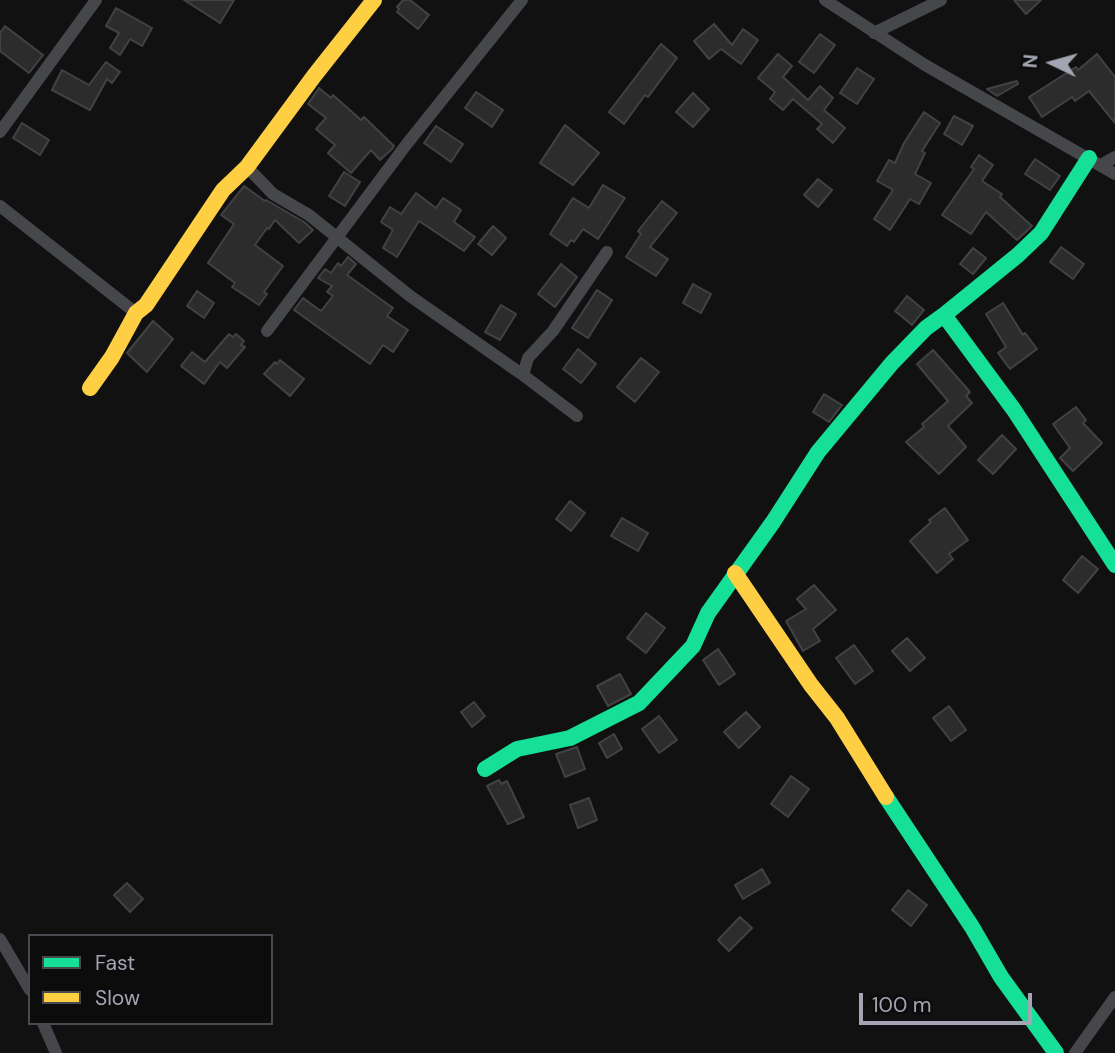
<!DOCTYPE html>
<style>
body{margin:0}
#map{position:relative;width:1115px;height:1053px;overflow:hidden;background:#111112;font-family:"DM Sans",sans-serif}
canvas{display:block}
.legend{position:absolute;left:28px;top:934px;width:245px;height:91px;box-sizing:border-box;background:#0c0c0d;border:2px solid #484a4f;margin:0;padding:9px 12px;list-style:none;font-size:21px;color:#a3a6b2}
.legend li{display:flex;align-items:center;gap:14px;height:35px}
.legend b{width:35px;border:2px solid #484a4f}
.north{position:absolute;left:1017px;top:28px;width:70px;height:70px;-webkit-text-stroke:5px #0c0c0d;paint-order:stroke;rotate:275deg;font-size:19px;font-weight:700;line-height:28px;text-align:center;color:#a3a6b2}
.north::after{content:'';display:block;margin:auto;width:24px;height:32px;background:#a3a6b2;clip-path:polygon(50% 0,100% 100%,50% 72%,0 100%)}
.scale{position:absolute;left:859px;top:993px;width:173px;height:32px;box-sizing:border-box;border:4px solid #a3a6b2;border-top:0;padding-left:9px;font-size:21px;line-height:24px;white-space:nowrap;color:#a3a6b2;-webkit-text-stroke:5px #0c0c0d;paint-order:stroke}
</style>
<div id="map">
<canvas width="1115" height="1053"></canvas>
<ul class="legend">
<li><b style="height:9px;background:#16e098"></b>Fast</li>
<li><b style="height:9px;background:#ffcf43"></b>Slow</li>
</ul>
<div class="north">N</div>
<div class="scale">100 m</div>
</div>
<script>
const g = document.querySelector('canvas').getContext('2d');
g.lineJoin = 'round';
function paint(path, color) { g.fillStyle = color; g.fill(path, 'evenodd'); }
const poly = rows => new Path2D(rows.map(r => 'M' + r).join(''));
function trace(path, color, width, dash) { g.strokeStyle = color; g.lineWidth = width; g.lineCap = dash ? 'butt' : 'round'; g.setLineDash(dash || []); g.stroke(path); }
const building = poly([
 [184,0,234,0,220,23,184,0],
 [403,0,410,0,429,15,418,29,397,12,399,9,397,7,403,0],
 [1014,0,1041,0,1026,14,1014,0],
 [116,8,152,28,142,46,130,39,120,55,110,48,119,33,106,26,116,8],
 [714,24,732,45,743,29,758,40,741,64,721,49,709,59,694,41,714,24],
 [5,26,43,55,29,73,0,51,0,33,5,26],
 [820,34,835,45,814,73,799,62,820,34],
 [661,44,677,58,648,97,645,95,624,124,609,112,661,44],
 [778,54,792,66,783,77,808,100,820,86,833,98,824,110,845,128,833,143,817,129,822,124,793,99,783,110,770,99,775,92,758,78,778,54],
 [1097,54,1115,77,1115,123,1089,91,1075,101,1072,97,1042,117,1029,97,1076,67,1078,70,1097,54],
 [106,62,120,72,112,83,107,79,90,110,52,90,62,70,89,85,106,62],
 [857,68,874,79,857,104,840,93,857,68],
 [1017,81,1018,84,997,96,987,89,1017,81],
 [319,88,331,98,333,95,361,120,364,117,394,146,392,149,380,160,371,150,351,173,328,153,335,145,316,129,326,118,308,104,319,88],
 [476,92,503,110,492,127,465,108,476,92],
 [693,93,709,109,693,127,676,112,693,93],
 [924,112,940,123,922,151,925,153,915,174,931,183,919,204,910,199,890,230,874,219,893,190,877,181,889,160,895,163,904,143,924,112],
 [954,116,973,126,962,145,944,134,954,116],
 [22,123,49,140,40,155,13,138,22,123],
 [565,125,599,153,573,185,540,163,565,125],
 [436,126,463,144,451,162,424,143,436,126],
 [979,155,993,165,982,181,1002,194,1000,197,1032,226,1017,240,986,212,971,234,942,215,974,169,971,167,979,155],
 [1035,159,1060,176,1050,190,1025,174,1035,159],
 [344,172,360,182,345,206,329,196,344,172],
 [818,179,832,190,818,207,804,195,818,179],
 [603,185,625,198,598,239,583,229,574,242,571,240,567,246,550,234,573,198,589,208,603,185],
 [244,186,265,201,266,200,304,222,313,230,299,243,275,220,269,229,267,228,255,245,283,266,264,292,267,294,259,305,232,287,235,283,208,263,234,224,221,215,244,186],
 [416,193,436,208,443,198,461,210,454,222,475,237,464,251,419,221,397,257,383,248,393,230,381,222,390,207,401,214,416,193],
 [662,201,677,213,650,247,668,259,656,276,626,257,641,234,638,231,662,201],
 [493,226,506,238,492,255,478,244,493,226],
 [1061,247,1084,264,1073,279,1050,262,1061,247],
 [973,248,986,258,973,274,960,264,973,248],
 [348,257,356,264,347,275,393,308,387,316,408,330,393,352,383,345,370,364,294,310,303,298,321,311,333,296,327,292,332,286,318,278,325,269,331,273,338,263,341,266,348,257],
 [561,264,577,277,555,307,538,294,561,264],
 [693,284,711,294,701,313,683,303,693,284],
 [597,290,612,300,588,338,572,328,597,290],
 [197,291,214,303,204,318,187,306,197,291],
 [907,296,924,310,912,325,895,311,907,296],
 [1003,303,1023,335,1025,333,1037,349,1010,369,998,353,1006,347,986,314,1003,303],
 [501,305,516,314,500,340,485,332,501,305],
 [153,321,173,339,147,372,127,353,153,321],
 [229,334,233,337,236,334,244,341,241,345,245,347,227,368,220,362,204,384,181,366,192,352,205,362,229,334],
 [578,349,596,364,581,383,563,369,578,349],
 [933,350,970,392,966,396,972,403,948,426,966,447,939,474,906,442,924,427,922,424,948,401,917,364,933,350],
 [641,358,659,372,635,402,617,387,641,358],
 [280,360,304,379,290,396,264,374,275,362,277,364,280,360],
 [824,394,842,405,829,422,813,412,824,394],
 [1076,407,1086,420,1083,423,1102,443,1073,471,1060,458,1070,448,1053,424,1076,407],
 [1002,435,1016,449,993,474,978,460,1002,435],
 [570,501,585,513,571,531,556,519,570,501],
 [945,508,968,540,949,554,953,559,937,573,910,541,931,522,929,520,945,508],
 [622,518,648,533,638,551,611,536,622,518],
 [1082,556,1098,569,1078,593,1063,580,1082,556],
 [814,585,836,610,813,629,820,641,803,651,786,621,806,609,797,599,814,585],
 [646,613,665,628,646,653,627,638,646,613],
 [907,638,925,658,910,671,892,651,907,638],
 [854,645,873,671,855,684,836,658,854,645],
 [718,649,735,674,719,685,703,660,718,649],
 [620,674,631,694,608,706,597,686,620,674],
 [474,702,485,716,472,727,461,712,474,702],
 [949,706,966,730,951,741,933,718,949,706],
 [746,712,760,727,739,748,724,732,746,712],
 [659,716,677,740,659,753,642,729,659,716],
 [614,734,622,749,607,758,599,743,614,734],
 [577,747,585,769,565,777,556,754,577,747],
 [791,776,809,789,788,817,771,804,791,776],
 [499,780,501,784,507,781,524,817,508,824,487,786,499,780],
 [589,798,597,820,578,828,570,805,589,798],
 [762,869,770,883,743,899,735,885,762,869],
 [127,883,143,899,130,912,114,895,127,883],
 [908,890,927,905,911,926,892,910,908,890],
 [740,917,752,928,729,951,718,940,740,917]
]);
const street = poly([
 [825,0,925,65,1115,174],
 [874,33,941,0],
 [0,132,96,0],
 [1101,165,1115,157],
 [247,167,273,194,309,215,410,296,523,375,577,416],
 [0,206,136,313],
 [267,331,406,145,522,0],
 [523,375,528,358,553,331,607,252],
 [0,939,30,990],
 [43,1023,56,1053],
 [1075,1053,1115,997]
]);
const fast = poly([
 [1089,158,1041,233,1018,255,944,315,1014,410,1115,565],
 [485,769,517,749,570,738,639,703,693,646,708,613,773,522,818,452,892,363,926,328,944,315],
 [886,797,972,927,1001,977,1056,1053]
]);
const slow = poly([
 [90,388,112,357,136,313,146,305,223,190,247,167,314,76,374,0],
 [735,573,811,685,837,718,886,797]
]);
paint(building, '#2c2c2d');
trace(building, '#414245', 2);
trace(street, '#46474a', 12);
trace(fast, '#16e098', 16);
trace(slow, '#ffcf43', 16);
</script>
